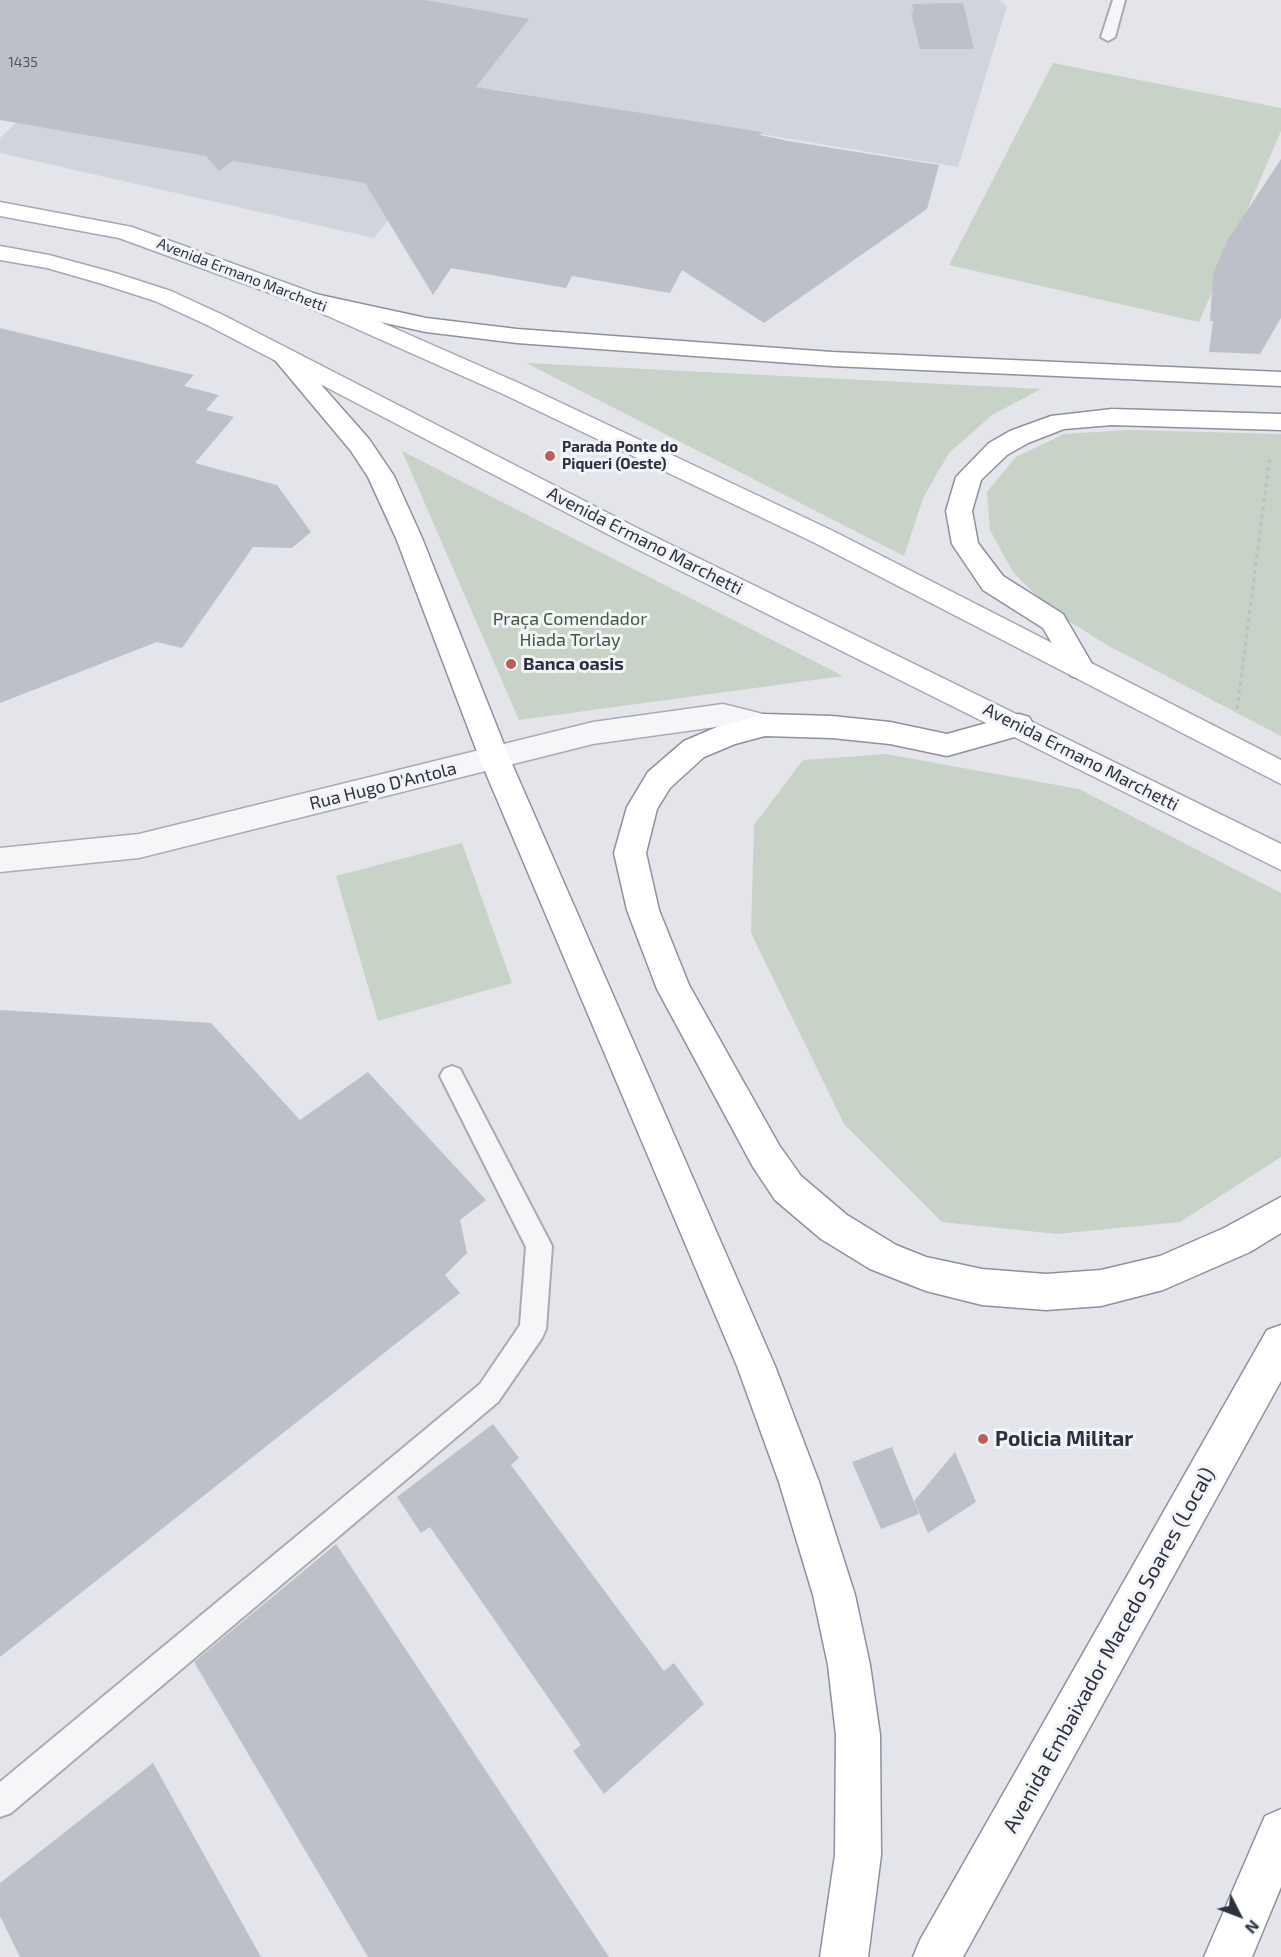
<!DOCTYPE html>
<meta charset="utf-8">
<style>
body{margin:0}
#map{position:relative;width:1281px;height:1957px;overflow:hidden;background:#e4e5ea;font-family:"Exo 2",sans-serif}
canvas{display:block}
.north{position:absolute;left:1209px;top:1885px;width:60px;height:60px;-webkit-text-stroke:4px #f3f4f7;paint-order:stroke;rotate:132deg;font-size:16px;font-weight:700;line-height:24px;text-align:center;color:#2d3040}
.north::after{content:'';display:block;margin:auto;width:21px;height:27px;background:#2d3040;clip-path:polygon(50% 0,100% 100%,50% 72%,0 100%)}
</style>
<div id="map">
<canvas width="1281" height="1957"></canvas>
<div class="north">N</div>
</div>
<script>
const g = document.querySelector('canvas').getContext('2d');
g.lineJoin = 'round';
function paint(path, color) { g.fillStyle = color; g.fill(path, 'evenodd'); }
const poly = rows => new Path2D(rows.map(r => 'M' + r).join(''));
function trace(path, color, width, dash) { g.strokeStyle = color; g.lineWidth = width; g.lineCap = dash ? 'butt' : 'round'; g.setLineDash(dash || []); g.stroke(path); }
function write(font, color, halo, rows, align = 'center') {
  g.font = font + ' "Exo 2",sans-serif'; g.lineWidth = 6; g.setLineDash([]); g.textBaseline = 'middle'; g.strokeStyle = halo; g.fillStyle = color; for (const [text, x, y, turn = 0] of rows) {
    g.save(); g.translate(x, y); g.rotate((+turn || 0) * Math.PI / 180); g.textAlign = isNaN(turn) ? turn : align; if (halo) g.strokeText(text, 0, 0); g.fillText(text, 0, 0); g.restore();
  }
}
const built = poly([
 [56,0,999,0,1007,6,958,167,493,89,374,238,0,153,0,138,119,27]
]);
const green = poly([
 [1053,63,1281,108,1281,131,1199,322,949,265],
 [526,363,1041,389,992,415,949,453,923,498,904,556],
 [1128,430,1281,434,1281,736,1107,645,1048,608,1013,572,990,530,987,492,1016,457,1064,434],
 [402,451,843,676,519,720],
 [886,754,1079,789,1281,893,1281,1157,1180,1222,1057,1234,942,1222,844,1124,751,933,754,825,803,760],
 [462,843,512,983,378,1021,336,876]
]);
const building = poly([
 [0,0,425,0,529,19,476,87,762,132,760,135,788,141,939,165,927,209,764,323,682,270,670,293,572,276,566,288,451,268,433,295,365,183,233,161,219,171,206,156,0,120],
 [963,3,974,49,920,49,911,12,914,12,912,4],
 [1281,159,1281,318,1260,354,1209,352,1213,321,1210,321,1213,274,1227,241],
 [0,328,194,375,184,386,219,395,206,410,234,417,195,463,277,485,311,532,292,548,253,547,182,648,157,642,0,703],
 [0,1010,211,1023,300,1120,368,1072,486,1200,460,1220,467,1253,445,1275,460,1293,0,1657],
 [493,1424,519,1458,511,1465,664,1671,674,1663,704,1704,604,1794,573,1751,581,1745,430,1527,421,1533,397,1497],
 [892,1447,919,1514,881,1529,852,1462],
 [955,1452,976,1502,928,1533,914,1501],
 [336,1544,609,1957,368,1957,194,1662],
 [153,1763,261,1957,20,1957,0,1916,0,1883]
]);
const path = poly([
 [1237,709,1270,455]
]);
const service = poly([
 [1113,0,1125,0,1115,37,1108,41,1101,37,1113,0],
 [452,1066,460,1069,552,1246,546,1329,542,1338,498,1402,11,1813,0,1817,0,1782,480,1384,520,1325,526,1247,440,1076,444,1069,452,1066]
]);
const tertiary = poly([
 [723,704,775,717,780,725,775,733,765,736,723,726,593,744,139,858,0,872,0,848,139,834,593,722,723,704]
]);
const primary = poly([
 [0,202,132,227,319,295,521,384,833,531,1281,760,1281,784,815,543,503,394,303,305,119,238,0,216,0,202],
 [0,246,49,255,115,273,171,291,223,315,637,528,1281,844,1281,870,619,540,207,325,155,301,99,283,47,268,0,260,0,246]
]);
const trunk = poly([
 [311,293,426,318,517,329,832,352,1281,372,1281,386,832,366,517,343,426,332,303,305,299,300,303,295,311,293],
 [286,352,294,354,369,439,394,476,422,538,509,757,775,1366,819,1482,855,1595,870,1665,880,1735,881,1855,868,1957,820,1957,835,1855,836,1735,828,1665,813,1595,779,1482,737,1366,479,757,396,538,368,477,351,451,274,359,278,354,286,352],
 [1112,409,1281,414,1281,430,1112,425,1064,429,1028,443,1007,455,981,480,972,511,978,543,1003,576,1063,614,1095,669,1091,676,1081,679,1071,676,1043,628,983,590,952,544,946,511,956,477,989,443,1010,431,1051,416,1112,409],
 [765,714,832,716,890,722,947,734,1019,714,1029,717,1034,725,1029,733,947,756,890,744,832,738,765,736,735,744,704,757,670,788,657,809,646,853,659,910,689,985,779,1145,801,1176,847,1215,896,1245,926,1257,982,1269,1046,1274,1101,1270,1160,1256,1224,1228,1281,1197,1281,1233,1250,1252,1163,1290,1101,1306,1046,1310,982,1305,926,1291,870,1269,821,1239,775,1200,753,1167,657,989,627,910,614,853,627,807,648,772,684,741,717,727,765,714],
 [1281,1325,1281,1381,963,1957,913,1957,920,1940,1267,1330,1281,1325],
 [1281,1809,1281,1887,1252,1957,1204,1957,1265,1816,1281,1809]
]);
const markers = [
 [550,456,6,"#bf5e58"],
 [511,664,6,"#bf5e58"],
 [983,1439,6,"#bf5e58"]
];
const farNumbernames = [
 ["1435",23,62]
];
const farStreetnames = [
 ["Avenida Ermano Marchetti",242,275,21]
];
const farPoinames = [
 ["Parada Ponte do",562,447],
 ["Piqueri (Oeste)",562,464]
];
const streetNames = [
 ["Avenida Ermano Marchetti",645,541,27],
 ["Avenida Ermano Marchetti",1081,757,27],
 ["Rua Hugo D'Antola",383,786,-14]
];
const parkNames = [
 ["Praça Comendador",570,619],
 ["Hiada Torlay",570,640]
];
const poiNames = [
 ["Banca oasis",523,664]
];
const nearPoinames = [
 ["Policia Militar",995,1439]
];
const nearStreetnames = [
 ["Avenida Embaixador Macedo Soares (Local)",1109,1650,-61]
];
paint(built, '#d2d4dc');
paint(green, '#c6d3c6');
paint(building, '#bec0c9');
trace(service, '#a9abb4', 4);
trace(tertiary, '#a9abb4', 3);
trace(primary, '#a4a7b4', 3);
trace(trunk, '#8d909f', 3);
trace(path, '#bebfc5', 3, [4, 4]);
paint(service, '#f6f6f9');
paint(tertiary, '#f6f6f9');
paint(primary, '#fff');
paint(trunk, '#fff');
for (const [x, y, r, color] of markers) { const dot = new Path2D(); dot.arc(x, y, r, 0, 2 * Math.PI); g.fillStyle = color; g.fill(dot); trace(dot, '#f3f4f7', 2); }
write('14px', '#515462', null, farNumbernames);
write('15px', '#2d3040', '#f3f4f7', farStreetnames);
write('bold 15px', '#2d3040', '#f3f4f7', farPoinames, 'left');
write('18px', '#2d3040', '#f3f4f7', streetNames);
write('18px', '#3c5a3d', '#f3f4f7', parkNames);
write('bold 18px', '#2d3040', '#f3f4f7', poiNames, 'left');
write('bold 21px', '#2d3040', '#f3f4f7', nearPoinames, 'left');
write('21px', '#2d3040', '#f3f4f7', nearStreetnames);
</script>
